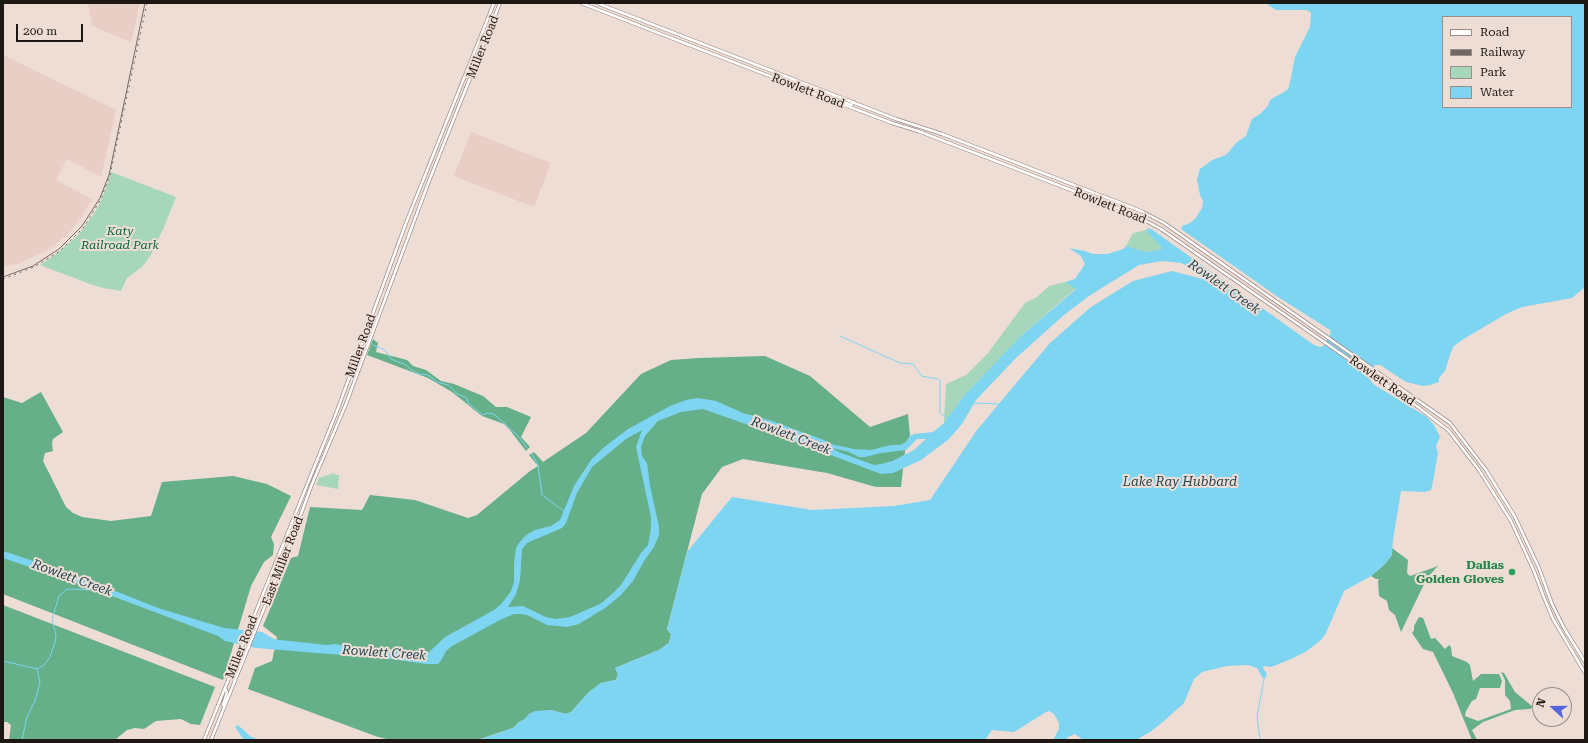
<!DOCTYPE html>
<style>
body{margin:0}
#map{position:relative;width:1588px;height:743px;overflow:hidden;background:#eeddd5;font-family:"Roboto Serif",serif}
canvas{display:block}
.frame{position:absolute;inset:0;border:4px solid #1e1815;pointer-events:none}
.legend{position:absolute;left:1442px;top:16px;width:130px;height:92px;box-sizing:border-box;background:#eeddd5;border:1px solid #9b8e88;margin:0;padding:5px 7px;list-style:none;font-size:12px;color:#1e1815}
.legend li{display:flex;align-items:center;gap:8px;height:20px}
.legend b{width:20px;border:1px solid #9b8e88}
.north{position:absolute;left:1532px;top:687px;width:40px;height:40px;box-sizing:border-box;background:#eeddd5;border:1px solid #9b8e88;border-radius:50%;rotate:291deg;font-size:11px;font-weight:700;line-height:16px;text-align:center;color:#1e1815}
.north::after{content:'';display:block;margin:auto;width:14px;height:18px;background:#5765dc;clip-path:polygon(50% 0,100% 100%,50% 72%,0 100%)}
.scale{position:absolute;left:16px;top:24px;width:67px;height:18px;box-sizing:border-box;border:2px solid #1e1815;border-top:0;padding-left:5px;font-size:12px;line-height:14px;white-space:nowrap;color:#1e1815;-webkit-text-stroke:3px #eeddd5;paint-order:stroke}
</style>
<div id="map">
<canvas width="1588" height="743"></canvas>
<div class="frame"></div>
<ul class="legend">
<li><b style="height:5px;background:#fff"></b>Road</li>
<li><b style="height:5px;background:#726863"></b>Railway</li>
<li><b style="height:11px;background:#a6d7bc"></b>Park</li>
<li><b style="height:11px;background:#7dd5f2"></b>Water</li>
</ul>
<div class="north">N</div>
<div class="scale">200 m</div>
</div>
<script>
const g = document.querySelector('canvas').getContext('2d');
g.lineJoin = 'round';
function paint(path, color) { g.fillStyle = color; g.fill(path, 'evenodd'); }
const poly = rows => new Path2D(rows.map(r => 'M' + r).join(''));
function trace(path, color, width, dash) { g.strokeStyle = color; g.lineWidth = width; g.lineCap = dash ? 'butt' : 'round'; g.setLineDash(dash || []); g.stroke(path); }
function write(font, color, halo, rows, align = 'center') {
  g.font = font + ' "Roboto Serif",serif'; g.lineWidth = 4; g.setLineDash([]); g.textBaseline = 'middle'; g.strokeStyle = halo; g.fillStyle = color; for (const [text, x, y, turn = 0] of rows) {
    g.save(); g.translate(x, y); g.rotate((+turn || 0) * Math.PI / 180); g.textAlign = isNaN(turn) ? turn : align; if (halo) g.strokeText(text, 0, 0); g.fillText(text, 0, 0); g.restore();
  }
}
const built = poly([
 [88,3,140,3,131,42,92,26],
 [3,55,116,110,101,177,67,159,56,180,92,199,81,217,70,232,51,248,18,264,3,267],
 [471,132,551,163,534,207,454,176]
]);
const green = poly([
 [111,172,176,197,165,225,151,255,142,267,127,278,121,291,103,288,90,284,40,265,60,251,77,236,89,221,98,207,105,191],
 [1146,230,1164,249,1146,252,1126,246,1133,233],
 [1065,282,1076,288,1021,336,944,423,946,384,966,375,988,353,1025,303,1037,297,1049,286],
 [334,473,336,475,339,475,338,489,316,485,319,478]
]);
const forest = poly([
 [373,339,378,343,376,352,407,360,413,366,426,370,441,381,454,384,483,396,496,407,507,407,531,417,521,437,530,447,526,451,509,429,504,424,482,416,452,392,428,378,367,355],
 [765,356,810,376,870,427,908,414,910,436,906,442,901,487,876,487,827,473,743,459,722,467,702,494,667,629,671,634,669,643,659,650,615,668,618,674,616,680,601,683,589,692,571,712,566,714,551,710,529,714,525,719,519,722,513,728,477,740,391,740,378,737,248,689,255,668,272,661,277,637,263,626,291,558,298,556,310,507,362,510,370,495,415,500,468,518,477,515,530,471,538,466,529,455,534,452,543,462,586,433,641,374,671,360,698,358],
 [41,392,63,432,53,439,52,443,53,451,45,453,43,461,66,507,73,513,82,517,111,521,151,516,162,482,233,476,267,484,291,496,271,537,274,544,273,555,264,562,251,586,223,680,3,594,3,397,22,403],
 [1392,548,1408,560,1407,573,1410,576,1438,566,1427,578,1401,632,1395,615,1389,610,1387,601,1379,596,1378,581,1379,579,1376,579,1371,576,1385,564,1392,555],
 [3,605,215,687,200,725,191,724,181,719,156,721,144,729,135,728,127,730,115,740,9,740,11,725,7,722,3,722],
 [1419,617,1423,618,1431,639,1435,638,1445,649,1449,645,1451,647,1452,656,1467,662,1470,665,1473,681,1481,674,1499,674,1502,681,1500,688,1480,688,1476,699,1472,701,1466,711,1465,716,1478,721,1511,709,1510,701,1505,695,1505,680,1501,672,1504,673,1515,692,1533,707,1530,709,1515,710,1483,722,1472,730,1477,740,1472,740,1453,693,1433,652,1423,649,1412,633,1414,630,1414,626]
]);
const water = poly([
 [1267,3,1585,3,1585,287,1572,298,1522,307,1506,314,1462,340,1454,346,1451,352,1445,371,1439,378,1439,382,1430,385,1423,386,1406,382,1380,365,1375,365,1369,378,1373,384,1427,417,1434,425,1440,437,1436,446,1438,453,1432,487,1431,490,1424,492,1401,491,1393,540,1392,555,1385,564,1371,576,1344,591,1326,633,1321,640,1307,651,1291,659,1271,667,1264,666,1263,668,1267,674,1264,680,1257,668,1248,665,1227,666,1202,672,1194,679,1184,703,1164,721,1150,732,1136,740,1083,740,1075,734,1068,737,1066,740,1053,740,1059,729,1059,723,1054,714,1049,711,1046,712,1014,732,992,730,985,740,478,740,513,728,519,722,525,719,529,714,535,711,551,710,566,714,571,712,589,692,601,683,616,680,618,674,615,668,659,650,669,643,671,634,667,630,687,552,732,497,812,510,894,506,930,500,977,430,1050,343,1091,307,1133,281,1172,271,1203,279,1196,271,1181,263,1162,261,1139,265,1089,296,1064,315,1016,358,976,400,962,424,949,439,921,460,893,473,881,474,791,440,703,409,681,412,658,421,645,436,641,447,642,456,647,463,650,486,659,527,659,535,654,547,644,561,633,581,621,595,605,608,579,624,567,627,547,625,527,615,520,614,514,614,500,620,452,646,446,651,442,659,438,664,426,664,391,659,256,648,225,641,218,636,75,582,3,558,3,551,70,573,158,608,224,628,262,632,274,639,280,640,327,645,335,644,361,649,387,649,399,652,428,653,445,637,494,610,502,603,511,591,514,582,514,564,516,548,519,543,526,535,535,530,551,526,560,520,574,486,591,460,603,448,628,429,670,406,686,400,698,398,716,401,743,413,772,421,824,440,831,444,854,449,871,450,891,445,900,445,906,442,910,436,914,434,933,432,944,423,964,396,1021,336,1076,289,1065,282,1075,279,1085,264,1081,256,1069,248,1085,251,1093,254,1108,254,1123,249,1126,246,1146,252,1163,249,1146,230,1149,228,1154,231,1314,345,1320,347,1323,346,1331,333,1330,330,1278,297,1181,229,1182,226,1190,223,1195,219,1202,208,1203,201,1200,195,1197,179,1200,169,1212,160,1226,155,1237,142,1246,136,1252,119,1260,114,1268,106,1270,100,1287,90,1289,87,1295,57,1310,27,1311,13,1307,10,1276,10,1268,5],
 [1443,17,1571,17,1571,107,1443,107],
 [642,430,636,447,651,517,651,528,648,545,641,553,621,585,611,595,600,604,570,617,556,619,546,617,523,606,508,607,516,594,520,580,522,549,527,543,562,528,566,523,577,493,592,467,626,439],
 [917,439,926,439,914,450,892,461,881,464,874,465,836,451,832,452,828,447,849,452,859,457,865,457,881,453,906,450],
 [238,725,250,736,258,740,244,740,235,727]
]);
const stream = poly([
 [840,336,900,363,913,364,922,376,938,379,940,381,940,413,948,418],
 [373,345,385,350,391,359,406,365,410,369,419,374,428,375,437,382,448,385,453,389,456,393,467,398,468,403,483,415,486,413,494,414,518,436,527,448],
 [974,403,998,404],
 [532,454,538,465,542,495,564,511],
 [3,661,37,669,44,665,50,657,55,642,56,635,52,619,59,596,67,589,95,590],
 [22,740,27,717,35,701,40,682,37,669],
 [1260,740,1257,716,1264,680]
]);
const river = poly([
 [824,445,839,455]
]);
const secondary = poly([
 [581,3,834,101,892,123,918,131,1133,214,1161,229,1418,407,1449,431,1479,470,1511,521,1534,571,1543,595,1553,619,1585,673],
 [597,3,896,119,942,134,1123,204,1143,212,1164,223,1450,423,1486,470,1515,517,1539,568,1552,604,1564,628,1585,662],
 [835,101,838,100,851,105,854,102],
 [223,705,227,692,225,688],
 [204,740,337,411,406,223,494,3],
 [211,740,290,544,312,484,346,404,429,181,500,3]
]);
const tram = poly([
 [3,277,33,266,59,249,82,226,100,198,109,175,145,3]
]);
const rail = poly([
 [3,279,34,267,60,251,84,227,101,199,110,175,147,3]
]);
const markers = [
 [1512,572,4,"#2e9e5b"]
];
const streetNames = [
 ["Miller Road",483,47,-68],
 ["Rowlett Road",808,91,21],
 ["Rowlett Road",1110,206,22],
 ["Miller Road",361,346,-70],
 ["Rowlett Road",1382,381,35],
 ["East Miller Road",283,561,-69],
 ["Miller Road",242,647,-68]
];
const parkNames = [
 ["Katy",120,231],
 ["Railroad Park",120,245]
];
const leisureNames = [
 ["Dallas",1504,565],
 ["Golden Gloves",1504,579]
];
const waterNames = [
 ["Rowlett Creek",1224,287,35],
 ["Rowlett Creek",791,436,21],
 ["Lake Ray Hubbard",1180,482],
 ["Rowlett Creek",72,578,20],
 ["Rowlett Creek",384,653,4]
];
paint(built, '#e8cec4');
paint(green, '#a6d7bc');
paint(forest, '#65af89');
paint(water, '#7dd5f2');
trace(stream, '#7dd5f2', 1);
trace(river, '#7dd5f2', 4);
trace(secondary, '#9f8e88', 4);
trace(secondary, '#fff', 2.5);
trace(tram, '#726863', 1);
trace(rail, '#726863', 1, [2, 4]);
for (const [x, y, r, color] of markers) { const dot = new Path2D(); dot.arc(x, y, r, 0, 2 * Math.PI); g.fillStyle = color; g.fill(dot); trace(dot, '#eeddd5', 1.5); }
write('12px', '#1e1815', '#eeddd5', streetNames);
write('italic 12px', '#026441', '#eeddd5', parkNames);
write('bold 12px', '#27864d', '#eeddd5', leisureNames, 'right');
write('italic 13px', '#1c4451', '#eeddd5', waterNames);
</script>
